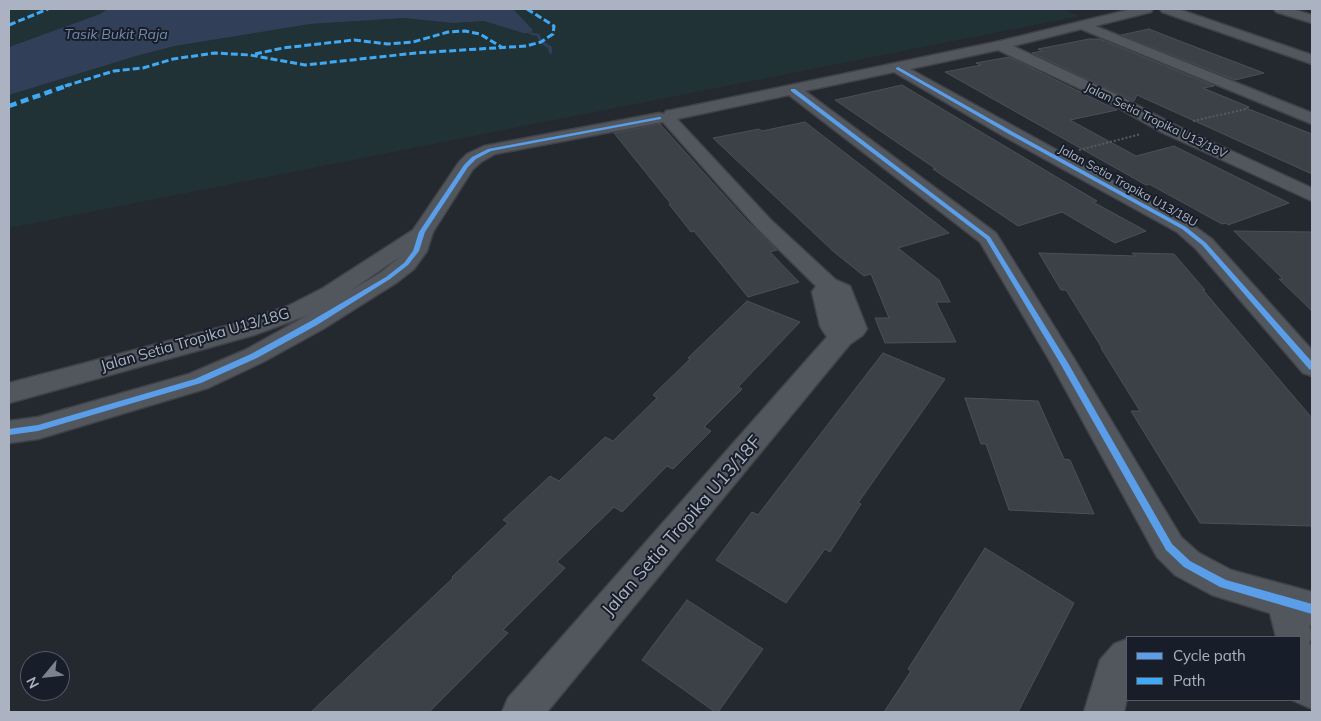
<!DOCTYPE html>
<style>
body{margin:0}
#map{position:relative;width:1321px;height:721px;overflow:hidden;background:#24282f;font-family:Mulish,sans-serif}
canvas{display:block}
.frame{position:absolute;inset:0;border:10px solid #abb3c3;pointer-events:none}
.legend{position:absolute;left:1126px;top:636px;width:175px;height:65px;box-sizing:border-box;background:#181e29;border:1px solid #535a67;margin:0;padding:6px 9px;list-style:none;font-size:15px;color:#abb3c3}
.legend li{display:flex;align-items:center;gap:10px;height:25px}
.legend b{width:25px;border:1px solid #535a67}
.north{position:absolute;left:20px;top:651px;width:50px;height:50px;box-sizing:border-box;background:#181e29;border:1px solid #535a67;border-radius:50%;rotate:242deg;font-size:14px;font-weight:700;line-height:20px;text-align:center;color:#abb3c3}
.north::after{content:'';display:block;margin:auto;width:18px;height:22px;background:#7c828f;clip-path:polygon(50% 0,100% 100%,50% 72%,0 100%)}
</style>
<div id="map">
<canvas width="1321" height="721"></canvas>
<div class="frame"></div>
<ul class="legend">
<li><b style="height:6px;background:#5a9eea"></b>Cycle path</li>
<li><b style="height:6px;background:#3fa9f5"></b>Path</li>
</ul>
<div class="north">N</div>
</div>
<script>
const g = document.querySelector('canvas').getContext('2d');
g.lineJoin = 'round';
function paint(path, color) { g.fillStyle = color; g.fill(path, 'evenodd'); }
const poly = rows => new Path2D(rows.map(r => 'M' + r).join(''));
function trace(path, color, width, dash) { g.strokeStyle = color; g.lineWidth = width; g.lineCap = dash ? 'butt' : 'round'; g.setLineDash(dash || []); g.stroke(path); }
function write(font, color, halo, rows, align = 'center') {
  g.font = font + ' Mulish,sans-serif'; g.lineWidth = 4; g.setLineDash([]); g.textBaseline = 'middle'; g.strokeStyle = halo; g.fillStyle = color; for (const [text, x, y, turn = 0] of rows) {
    g.save(); g.translate(x, y); g.rotate((+turn || 0) * Math.PI / 180); g.textAlign = isNaN(turn) ? turn : align; if (halo) g.strokeText(text, 0, 0); g.fillText(text, 0, 0); g.restore();
  }
}
const green = poly([
 [9,9,108,9,100,14,9,47],
 [513,9,1061,9,1080,16,9,228,9,95,136,56,175,46,310,24,404,18,453,23,484,21,523,33,530,33,533,30]
]);
const water = poly([
 [108,9,513,9,533,30,530,33,523,33,484,21,453,23,404,18,310,24,175,46,136,56,9,95,9,47,100,14]
]);
const stream = poly([
 [529,32,539,34,543,41,552,47,552,54,549,53,548,48,540,43,537,36,529,34,529,32]
]);
const building = poly([
 [1149,29,1177,40,1264,73,1235,80,1121,35,1149,29],
 [1089,39,1100,39,1214,86,1203,88,1249,107,1246,108,1312,134,1312,174,1137,95,1134,101,1032,53,1042,51,1038,49,1089,39],
 [1009,57,1117,110,1070,120,1136,156,1174,146,1289,203,1228,225,1226,223,1222,224,1149,184,1146,185,945,72,981,65,976,63,1009,57],
 [902,85,1097,201,1093,202,1146,231,1115,243,1062,212,1018,226,933,169,936,169,835,100,902,85],
 [805,122,949,233,898,248,939,280,950,302,936,302,956,342,885,343,875,318,889,318,871,274,864,276,834,252,713,138,759,129,762,131,805,122],
 [660,124,747,221,777,250,770,252,799,282,748,297,694,231,691,232,669,204,671,204,614,133,660,124],
 [1234,231,1312,232,1312,311,1279,279,1283,279,1234,231],
 [1039,253,1136,256,1132,253,1174,254,1205,290,1203,290,1312,418,1312,526,1200,523,1131,411,1140,411,1101,348,1102,348,1066,290,1061,290,1039,253],
 [747,301,800,322,738,387,742,389,704,427,711,431,673,469,667,466,622,512,614,507,557,562,565,568,503,630,508,633,429,712,311,712,453,578,452,577,508,523,503,520,550,476,559,481,605,437,613,441,657,398,653,395,690,359,688,358,747,301],
 [883,353,945,379,858,503,861,504,830,552,825,549,786,603,716,560,752,512,758,515,883,353],
 [965,398,1038,401,1064,459,1070,460,1094,514,1009,510,986,444,981,444,965,398],
 [985,548,1074,603,1018,712,884,712,911,671,908,669,985,548],
 [687,600,763,649,718,712,715,712,642,660,687,600]
]);
const path = poly([
 [1193,121,1246,109],
 [1079,150,1141,134]
]);
const street = poly([
 [1132,9,1153,9,1151,12,1095,26,1312,113,1312,124,1081,29,1013,46,1118,95,1173,124,1312,188,1312,201,1161,132,1106,101,998,50,910,69,1191,224,1212,239,1312,350,1312,376,1303,373,1196,249,1177,232,1005,137,894,72,805,91,996,233,1073,357,1181,537,1199,553,1231,570,1312,592,1312,626,1309,625,1312,636,1309,644,1312,645,1312,709,1292,700,1300,700,1300,637,1276,637,1270,613,1212,595,1175,575,1157,557,1051,363,980,242,789,95,677,119,771,220,836,280,850,286,867,329,863,335,850,344,547,712,502,712,508,698,827,337,820,326,812,292,816,286,757,228,663,122,495,154,481,162,473,169,433,232,427,251,414,269,396,283,323,329,263,362,208,388,38,439,9,443,9,421,38,417,189,374,245,350,319,309,306,316,254,335,9,403,9,383,237,323,288,306,323,288,413,230,459,162,467,154,484,146,659,113,664,114,666,111,672,110,1000,41,1132,9],
 [401,256,380,273,350,291,401,256],
 [1160,9,1178,9,1312,55,1312,64,1162,12,1160,9],
 [1274,9,1292,9,1312,15,1312,23,1276,12,1274,9],
 [1127,639,1127,698,1124,712,1084,712,1100,660,1114,644,1127,639]
]);
const quietFar1 = poly([
 [9,25,48,9],
 [255,54,283,48,354,40,388,44,413,42,448,32,465,31,480,34,503,48],
 [65,86,114,71,143,68,173,59,215,53,250,55,305,65,416,53,526,46,541,42,553,34,554,26,527,9]
]);
const quiet = poly([
 [9,106,69,85]
]);
const cycleway = poly([
 [898,67,1013,132,1186,227,1206,243,1312,362,1312,370,1309,369,1202,245,1182,229,1009,134,896,69,896,68,898,67],
 [791,89,795,89,990,237,1068,363,1172,544,1190,561,1226,580,1312,604,1312,614,1220,587,1184,567,1166,550,1060,363,986,239,791,91,791,89],
 [659,117,661,117,661,119,491,151,476,159,468,167,425,232,419,251,408,265,390,279,317,325,257,358,201,383,38,431,9,435,9,429,38,425,195,379,251,354,311,321,386,277,404,263,413,251,419,232,464,165,472,157,488,149,659,117]
]);
const farStreetnames = [
 ["Jalan Setia Tropika U13/18V",1156,121,26],
 ["Jalan Setia Tropika U13/18U",1128,186,29]
];
const farWaternames = [
 ["Tasik Bukit Raja",116,35]
];
const streetNames = [
 ["Jalan Setia Tropika U13/18G",195,340,-16]
];
const nearStreetnames = [
 ["Jalan Setia Tropika U13/18F",682,526,-49]
];
paint(green, '#213236');
paint(water, '#314058');
paint(stream, '#314058');
paint(building, '#3c4047');
trace(building, '#4b5058', 1);
trace(street, '#404248', 3);
trace(path, '#565a62', 2, [2, 2]);
paint(street, '#52575e');
trace(quietFar1, '#3fa9f5', 3, [7, 3]);
trace(quiet, '#3fa9f5', 4.5, [8, 4.5]);
paint(cycleway, '#5a9eea');
write('12px', '#abb3c3', '#181e29', farStreetnames);
write('italic 14px', '#7489ab', '#181e29', farWaternames);
write('15px', '#abb3c3', '#181e29', streetNames);
write('18px', '#abb3c3', '#181e29', nearStreetnames);
</script>
